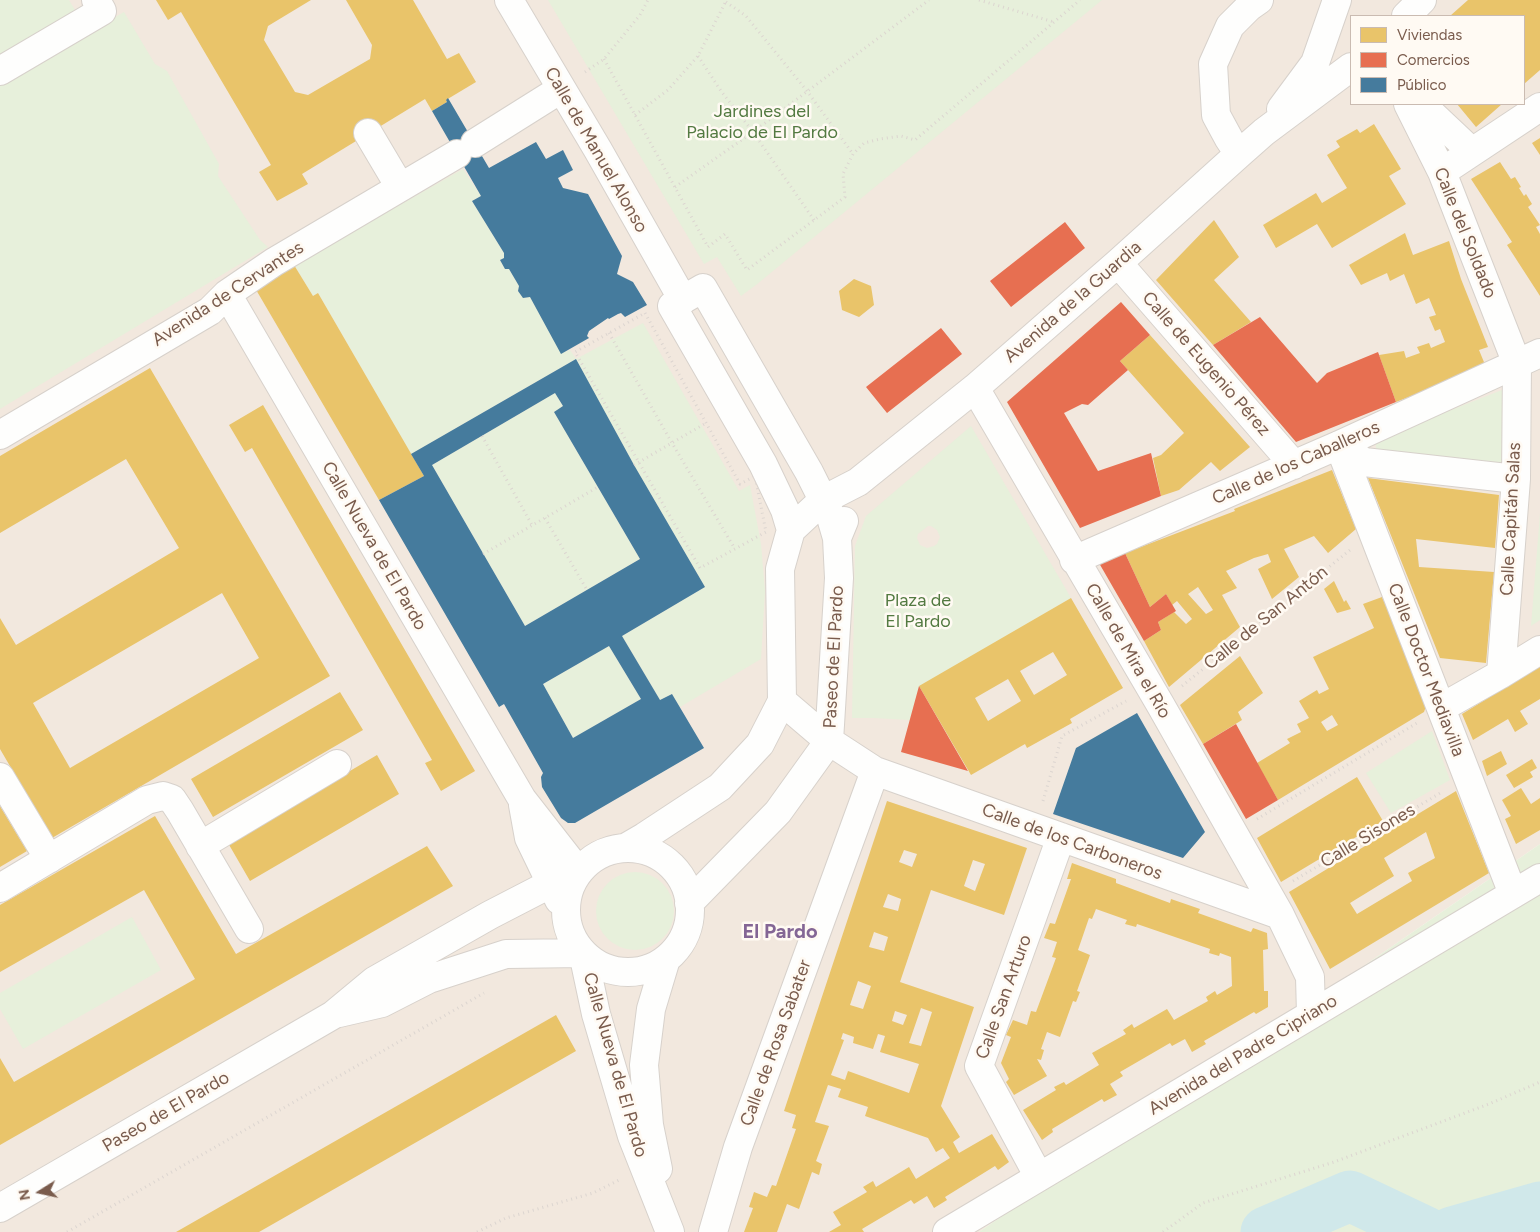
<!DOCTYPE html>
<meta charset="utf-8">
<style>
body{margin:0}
#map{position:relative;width:1540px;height:1232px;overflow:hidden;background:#f9f5f0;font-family:Figtree,sans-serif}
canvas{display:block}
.legend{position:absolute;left:1350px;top:15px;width:175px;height:90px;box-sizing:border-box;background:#fffaf3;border:1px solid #cabbb1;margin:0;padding:6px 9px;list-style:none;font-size:15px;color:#7a5c4d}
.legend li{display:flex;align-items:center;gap:10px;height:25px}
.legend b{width:25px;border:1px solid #cabbb1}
.north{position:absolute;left:15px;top:1167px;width:50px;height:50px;-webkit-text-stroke:4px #fffaf3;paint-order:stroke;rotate:260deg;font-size:14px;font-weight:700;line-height:20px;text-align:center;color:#7a5c4d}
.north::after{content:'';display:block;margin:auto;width:18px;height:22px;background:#7a5c4d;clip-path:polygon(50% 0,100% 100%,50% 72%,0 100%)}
</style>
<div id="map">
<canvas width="1540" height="1232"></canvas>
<ul class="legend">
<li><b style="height:14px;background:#e9c46a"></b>Viviendas</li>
<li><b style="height:14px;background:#e76f51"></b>Comercios</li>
<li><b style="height:14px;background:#457b9d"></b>Público</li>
</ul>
<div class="north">N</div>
</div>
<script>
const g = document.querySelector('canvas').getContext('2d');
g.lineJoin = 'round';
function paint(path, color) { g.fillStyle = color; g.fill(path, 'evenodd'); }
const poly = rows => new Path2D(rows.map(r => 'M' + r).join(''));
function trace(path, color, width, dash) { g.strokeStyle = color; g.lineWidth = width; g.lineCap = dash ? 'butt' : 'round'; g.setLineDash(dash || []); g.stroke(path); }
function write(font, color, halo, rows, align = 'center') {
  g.font = font + ' Figtree,sans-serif'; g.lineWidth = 5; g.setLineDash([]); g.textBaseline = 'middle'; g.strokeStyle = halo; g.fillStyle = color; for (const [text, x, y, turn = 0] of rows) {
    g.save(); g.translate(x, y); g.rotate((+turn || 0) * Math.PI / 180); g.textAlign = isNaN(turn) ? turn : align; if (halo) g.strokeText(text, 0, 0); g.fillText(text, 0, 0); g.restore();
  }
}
const residential = poly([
 [0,0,1540,0,1540,844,979,1232,0,1232],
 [1351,16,1524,16,1524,104,1351,104]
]);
const green = poly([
 [0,0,69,0,88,32,124,12,155,64,167,71,219,164,218,176,260,240,268,247,0,409],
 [548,0,1102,0,756,285,741,296,717,257,704,264],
 [463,169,481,196,472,201,504,253,504,258,500,260,505,269,509,269,519,286,518,291,523,298,530,297,561,353,570,350,576,359,643,323,739,491,750,485,761,544,765,591,761,659,680,707,672,694,660,700,622,636,705,587,634,465,576,359,411,454,318,293,313,296,294,265],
 [1507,388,1502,469,1377,454,1375,440],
 [555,393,563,406,554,412,640,559,525,626,432,465],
 [971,426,1071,598,920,686,910,720,873,718,852,718,855,546,866,516],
 [928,526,931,526,937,530,940,537,937,544,934,546,927,548,920,545,917,538,918,534],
 [1540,513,1540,620,1531,626],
 [609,646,641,699,573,738,543,684],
 [1432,731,1450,780,1391,813,1366,773],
 [1540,844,1540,1232,979,1232],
 '596 911a39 39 0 1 1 78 0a39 39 0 1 1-78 0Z',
 [132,917,161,970,23,1049,0,1009,0,993]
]);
const homes = poly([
 [156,0,311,0,268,26,264,40,295,92,308,95,370,59,372,45,346,0,413,0,447,59,459,53,476,82,446,100,447,102,432,111,425,99,302,174,308,184,277,201,259,172,271,165,181,12,168,20],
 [1468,0,1540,0,1540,70,1524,84,1524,16,1450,16],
 [1457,104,1502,104,1476,127],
 [1374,124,1401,169,1389,176,1406,204,1332,248,1317,224,1276,248,1263,225,1316,193,1322,203,1347,188,1327,155,1340,147,1336,141,1357,129,1360,133],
 [1540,138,1540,155,1532,143],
 [1500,162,1511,179,1515,177,1521,187,1519,188,1524,196,1526,194,1532,204,1528,207,1540,225,1536,227,1540,234,1540,296,1507,245,1512,242,1471,179],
 [1214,220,1239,257,1214,280,1251,322,1213,345,1156,280],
 [1405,233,1413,255,1449,241,1461,279,1488,347,1479,350,1486,367,1396,402,1379,355,1404,351,1406,358,1420,353,1417,347,1429,343,1431,348,1445,342,1440,329,1435,331,1429,317,1436,315,1429,298,1416,304,1404,274,1390,281,1387,273,1361,285,1349,265],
 [294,265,313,296,318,293,424,476,379,500,255,288],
 [854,279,871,286,874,305,859,317,842,310,839,291],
 [1150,335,1250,447,1220,471,1211,462,1179,490,1161,496,1153,458,1161,455,1184,433,1120,361],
 [150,368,330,676,52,838,0,749,0,618,16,645,179,548,126,459,0,533,0,456],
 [222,593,259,658,70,768,33,703],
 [263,405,475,771,441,791,425,763,432,760,252,448,245,452,229,425],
 [1332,470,1356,529,1328,553,1314,536,1284,549,1299,577,1272,599,1258,569,1271,562,1268,554,1254,558,1226,571,1237,588,1222,595,1240,627,1169,687,1144,641,1161,630,1158,622,1174,612,1186,624,1192,619,1177,601,1172,605,1166,594,1150,607,1125,553,1235,511,1234,509],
 [1198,587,1213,610,1206,614,1188,594],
 [1368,478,1499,495,1495,548,1416,539,1419,567,1494,572,1486,663,1440,658],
 [1334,581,1344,602,1346,600,1351,609,1337,613,1324,589],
 [1382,597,1428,700,1424,712,1278,800,1257,763,1290,743,1287,739,1301,732,1297,724,1309,718,1299,701,1317,690,1319,694,1329,689,1313,657,1374,628,1363,604],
 [1332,715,1338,725,1327,731,1321,722],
 [1071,598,1123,688,1070,719,1072,723,1027,748,1025,744,971,775,919,686],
 [1053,652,1067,675,1034,695,1020,671],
 [1008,679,1021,701,988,721,975,698],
 [1240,656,1263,693,1238,712,1242,720,1203,744,1180,705],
 [1540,666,1540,699,1520,711,1528,724,1515,732,1508,719,1473,740,1462,714],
 [340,692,363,730,213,817,191,779],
 [1501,751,1507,764,1487,776,1482,761],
 [377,755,399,794,250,881,228,843],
 [1532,759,1537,768,1530,772,1533,777,1514,788,1506,775],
 [1357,777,1383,821,1281,882,1257,838],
 [1521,788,1531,804,1540,798,1540,830,1516,844,1505,819,1511,816,1502,800],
 [1456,791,1489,873,1330,969,1289,892],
 [1426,832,1435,858,1408,873,1412,881,1357,914,1350,903,1394,876,1384,858],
 [887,801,1027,848,1004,915,931,890,900,982,974,1007,941,1106,960,1137,953,1142,959,1153,992,1134,1009,1162,998,1170,995,1166,945,1197,947,1200,934,1208,927,1196,914,1204,911,1200,862,1229,864,1232,829,1232,841,1225,833,1212,867,1192,863,1187,873,1181,876,1187,909,1167,916,1179,950,1158,943,1148,936,1152,928,1138,865,1116,868,1107,838,1097,841,1089,828,1085,815,1122,829,1126,816,1161,822,1164,819,1175,812,1172,799,1209,787,1204,777,1232,744,1232,753,1208,749,1207,754,1192,767,1197,772,1185,776,1186,796,1129,792,1128,796,1115,784,1111],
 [904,850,917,854,912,867,899,862],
 [973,860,985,864,975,891,964,886],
 [888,894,901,899,898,911,883,907],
 [874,932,888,937,884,951,869,947],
 [858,981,871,986,863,1009,850,1005],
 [921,1008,932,1012,921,1046,909,1043],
 [895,1011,907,1015,903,1025,892,1021],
 [843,1033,854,1037,853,1043,873,1049,878,1034,885,1036,880,1052,919,1064,909,1093,848,1071,845,1080,831,1075,844,1040,841,1039],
 [0,806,27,851,0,867],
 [155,816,236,954,427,846,453,886,0,1145,0,1058,14,1082,195,979,144,890,0,972,0,905],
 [1072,863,1116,879,1116,883,1170,903,1171,899,1200,909,1198,913,1251,932,1253,928,1267,933,1268,949,1263,950,1264,991,1268,991,1268,1007,1256,1014,1254,1012,1204,1041,1206,1044,1192,1052,1185,1039,1172,1046,1170,1043,1120,1072,1123,1076,1110,1084,1117,1095,1104,1102,1102,1099,1052,1129,1053,1132,1042,1140,1023,1110,1056,1090,1054,1087,1064,1082,1066,1085,1099,1065,1092,1053,1126,1034,1123,1030,1132,1024,1134,1028,1167,1009,1174,1020,1208,1001,1206,997,1215,991,1217,995,1232,986,1231,957,1220,953,1219,956,1209,953,1210,949,1137,924,1136,927,1125,924,1127,920,1096,909,1092,919,1089,918,1078,950,1090,955,1077,991,1080,992,1076,1002,1073,1001,1060,1037,1047,1032,1041,1049,1044,1050,1041,1060,1037,1059,1047,1076,1014,1095,1006,1082,1009,1079,1001,1063,1011,1037,1006,1035,1013,1020,1027,1025,1031,1011,1036,1012,1056,958,1052,957,1057,942,1044,938,1050,923,1055,924,1071,879,1067,879],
 [556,1015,576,1051,259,1232,176,1232]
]);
const shops = poly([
 [1065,222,1085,248,1011,307,990,281],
 [1121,302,1150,335,1120,361,1128,370,1088,405,1082,404,1064,413,1098,471,1151,453,1161,496,1080,528,1007,402],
 [1260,317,1317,383,1327,373,1378,352,1396,402,1296,442,1213,345],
 [941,328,962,354,887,413,866,387],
 [1125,553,1150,607,1166,594,1176,611,1158,622,1161,630,1144,641,1099,563],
 [919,686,968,771,901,752],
 [1236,724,1278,800,1246,819,1203,744]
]);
const public = poly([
 [448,98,489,168,536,142,546,159,563,150,573,170,558,178,563,188,588,194,622,256,617,274,633,282,647,305,625,317,621,313,618,314,609,319,608,318,589,331,587,336,589,338,561,354,530,297,523,298,518,291,519,286,509,269,505,269,500,260,504,258,504,253,472,201,481,196,432,111,447,102,446,100],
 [576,359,634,465,705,587,622,636,660,700,672,694,704,748,575,823,568,823,561,818,542,787,541,777,543,773,504,704,499,707,379,500,424,476,411,454],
 [555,393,563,406,554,412,640,559,525,626,432,465],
 [609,646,641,699,573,738,543,684],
 [1137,713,1205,832,1183,858,1053,814,1076,748]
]);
const river = poly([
 [1266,1232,1350,1196,1426,1232],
 [1452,1232,1540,1207]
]);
const path = poly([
 [979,0,1054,22],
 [726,2,746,16,807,91,853,154],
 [698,56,721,91,753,132,814,220],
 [604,59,708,247,725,234,747,270,845,197,843,174,853,154,864,143,880,139,901,136,915,140,1080,0],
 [585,72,604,59,640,15,648,0],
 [635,115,668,90,698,56,726,1],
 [675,187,753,132,929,0],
 [645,313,740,484,755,476,766,532,700,568,575,352,645,313],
 [609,333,672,443,735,549],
 [482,436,532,525],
 [634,465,706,423],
 [545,518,587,590],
 [483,554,598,487],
 [1182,686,1350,550],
 [1043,801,1062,736,1126,701],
 [1257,819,1417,723],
 [1293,881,1442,792],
 [67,1232,484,993],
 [477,1232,506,1218,593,1193,619,1180],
 [1163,1232,1203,1203,1334,1162,1489,1104,1540,1082]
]);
const minor = poly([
 [509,0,598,150,683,300],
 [1406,16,1422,0],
 [0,71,102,11,96,0],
 [1408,104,1442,172,1517,364,1516,479,1501,674],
 [1421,104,1472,152],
 [1281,109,1315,63,1337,0],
 [368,133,400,187],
 [475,143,561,89],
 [1239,154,1229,139,1216,115,1213,64,1230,26,1249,7,1259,0],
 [1442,172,1540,107],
 [1118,263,1294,465],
 [227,294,522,799,579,872],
 [975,388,1160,704,1280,915],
 [0,435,210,311,227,294,274,262,457,154],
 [1339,445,1513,894],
 [1339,445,1364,462,1516,479],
 [791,530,823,500,858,482,975,388,1118,263,1239,154,1264,132,1351,67],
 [791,530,785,510,763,464,672,306,703,288,809,472,830,514,837,538],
 [1074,560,1339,445,1540,353],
 [782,701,829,741,875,771,1280,915,1310,977,1311,1014],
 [1441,708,1501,674,1540,650],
 [0,777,49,859],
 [523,805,529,838,559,900],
 [200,846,337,764],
 [625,848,644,837,720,787,760,744,782,701,780,569,791,530],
 '566 910a62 62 0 1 1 124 0a62 62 0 1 1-124 0Z',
 [0,888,147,800,163,796,172,799,180,811,249,929],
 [689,903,778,812,829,741,839,578,837,538,844,521],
 [583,953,596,1014,632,1136,670,1232],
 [339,1013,382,1003,429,979,506,954,583,953],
 [658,1169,649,1125,644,1065,651,1009,666,959],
 [1039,1177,979,1066,1061,837],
 [0,1208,333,1015,374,981,490,915,550,884,579,872],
 [713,1232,738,1147,875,771],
 [947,1232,1540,878]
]);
const parkNames = [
 ["Jardines del",762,112],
 ["Palacio de El Pardo",762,133],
 ["Plaza de",918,601],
 ["El Pardo",918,622]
];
const streetNames = [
 ["Calle de Manuel Alonso",596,150,60],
 ["Calle del Soldado",1465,233,68],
 ["Avenida de Cervantes",228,294,-33],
 ["Avenida de la Guardia",1073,302,-41],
 ["Calle de Eugenio Pérez",1206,364,49],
 ["Calle de los Caballeros",1296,463,-24],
 ["Calle Capitán Salas",1511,519,-87],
 ["Calle Nueva de El Pardo",374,546,60],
 ["Calle de San Antón",1266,618,-39],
 ["Calle de Mira el Río",1128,651,60],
 ["Paseo de El Pardo",834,657,-87],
 ["Calle Doctor Mediavilla",1426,670,69],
 ["Calle Sisones",1368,836,-31],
 ["Calle de los Carboneros",1072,842,20],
 ["Calle San Arturo",1004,997,-70],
 ["Calle de Rosa Sabater",776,1043,-70],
 ["Avenida del Padre Cipriano",1243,1055,-31],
 ["Calle Nueva de El Pardo",615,1065,74],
 ["Paseo de El Pardo",166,1112,-30]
];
const quarterNames = [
 ["El Pardo",780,932]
];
paint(residential, '#f2e8de');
paint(green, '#e7f0db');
paint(homes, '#e9c46a');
paint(shops, '#e76f51');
paint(public, '#457b9d');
trace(river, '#d0e8ea', 51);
trace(minor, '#d7d1cb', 30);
trace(path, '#dcd5d0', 3, [1, 4]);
trace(minor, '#fefefd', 28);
write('18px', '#537a41', '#fffaf3', parkNames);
write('18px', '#7a5c4d', '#fffaf3', streetNames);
write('bold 20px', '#846695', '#fffaf3', quarterNames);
</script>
